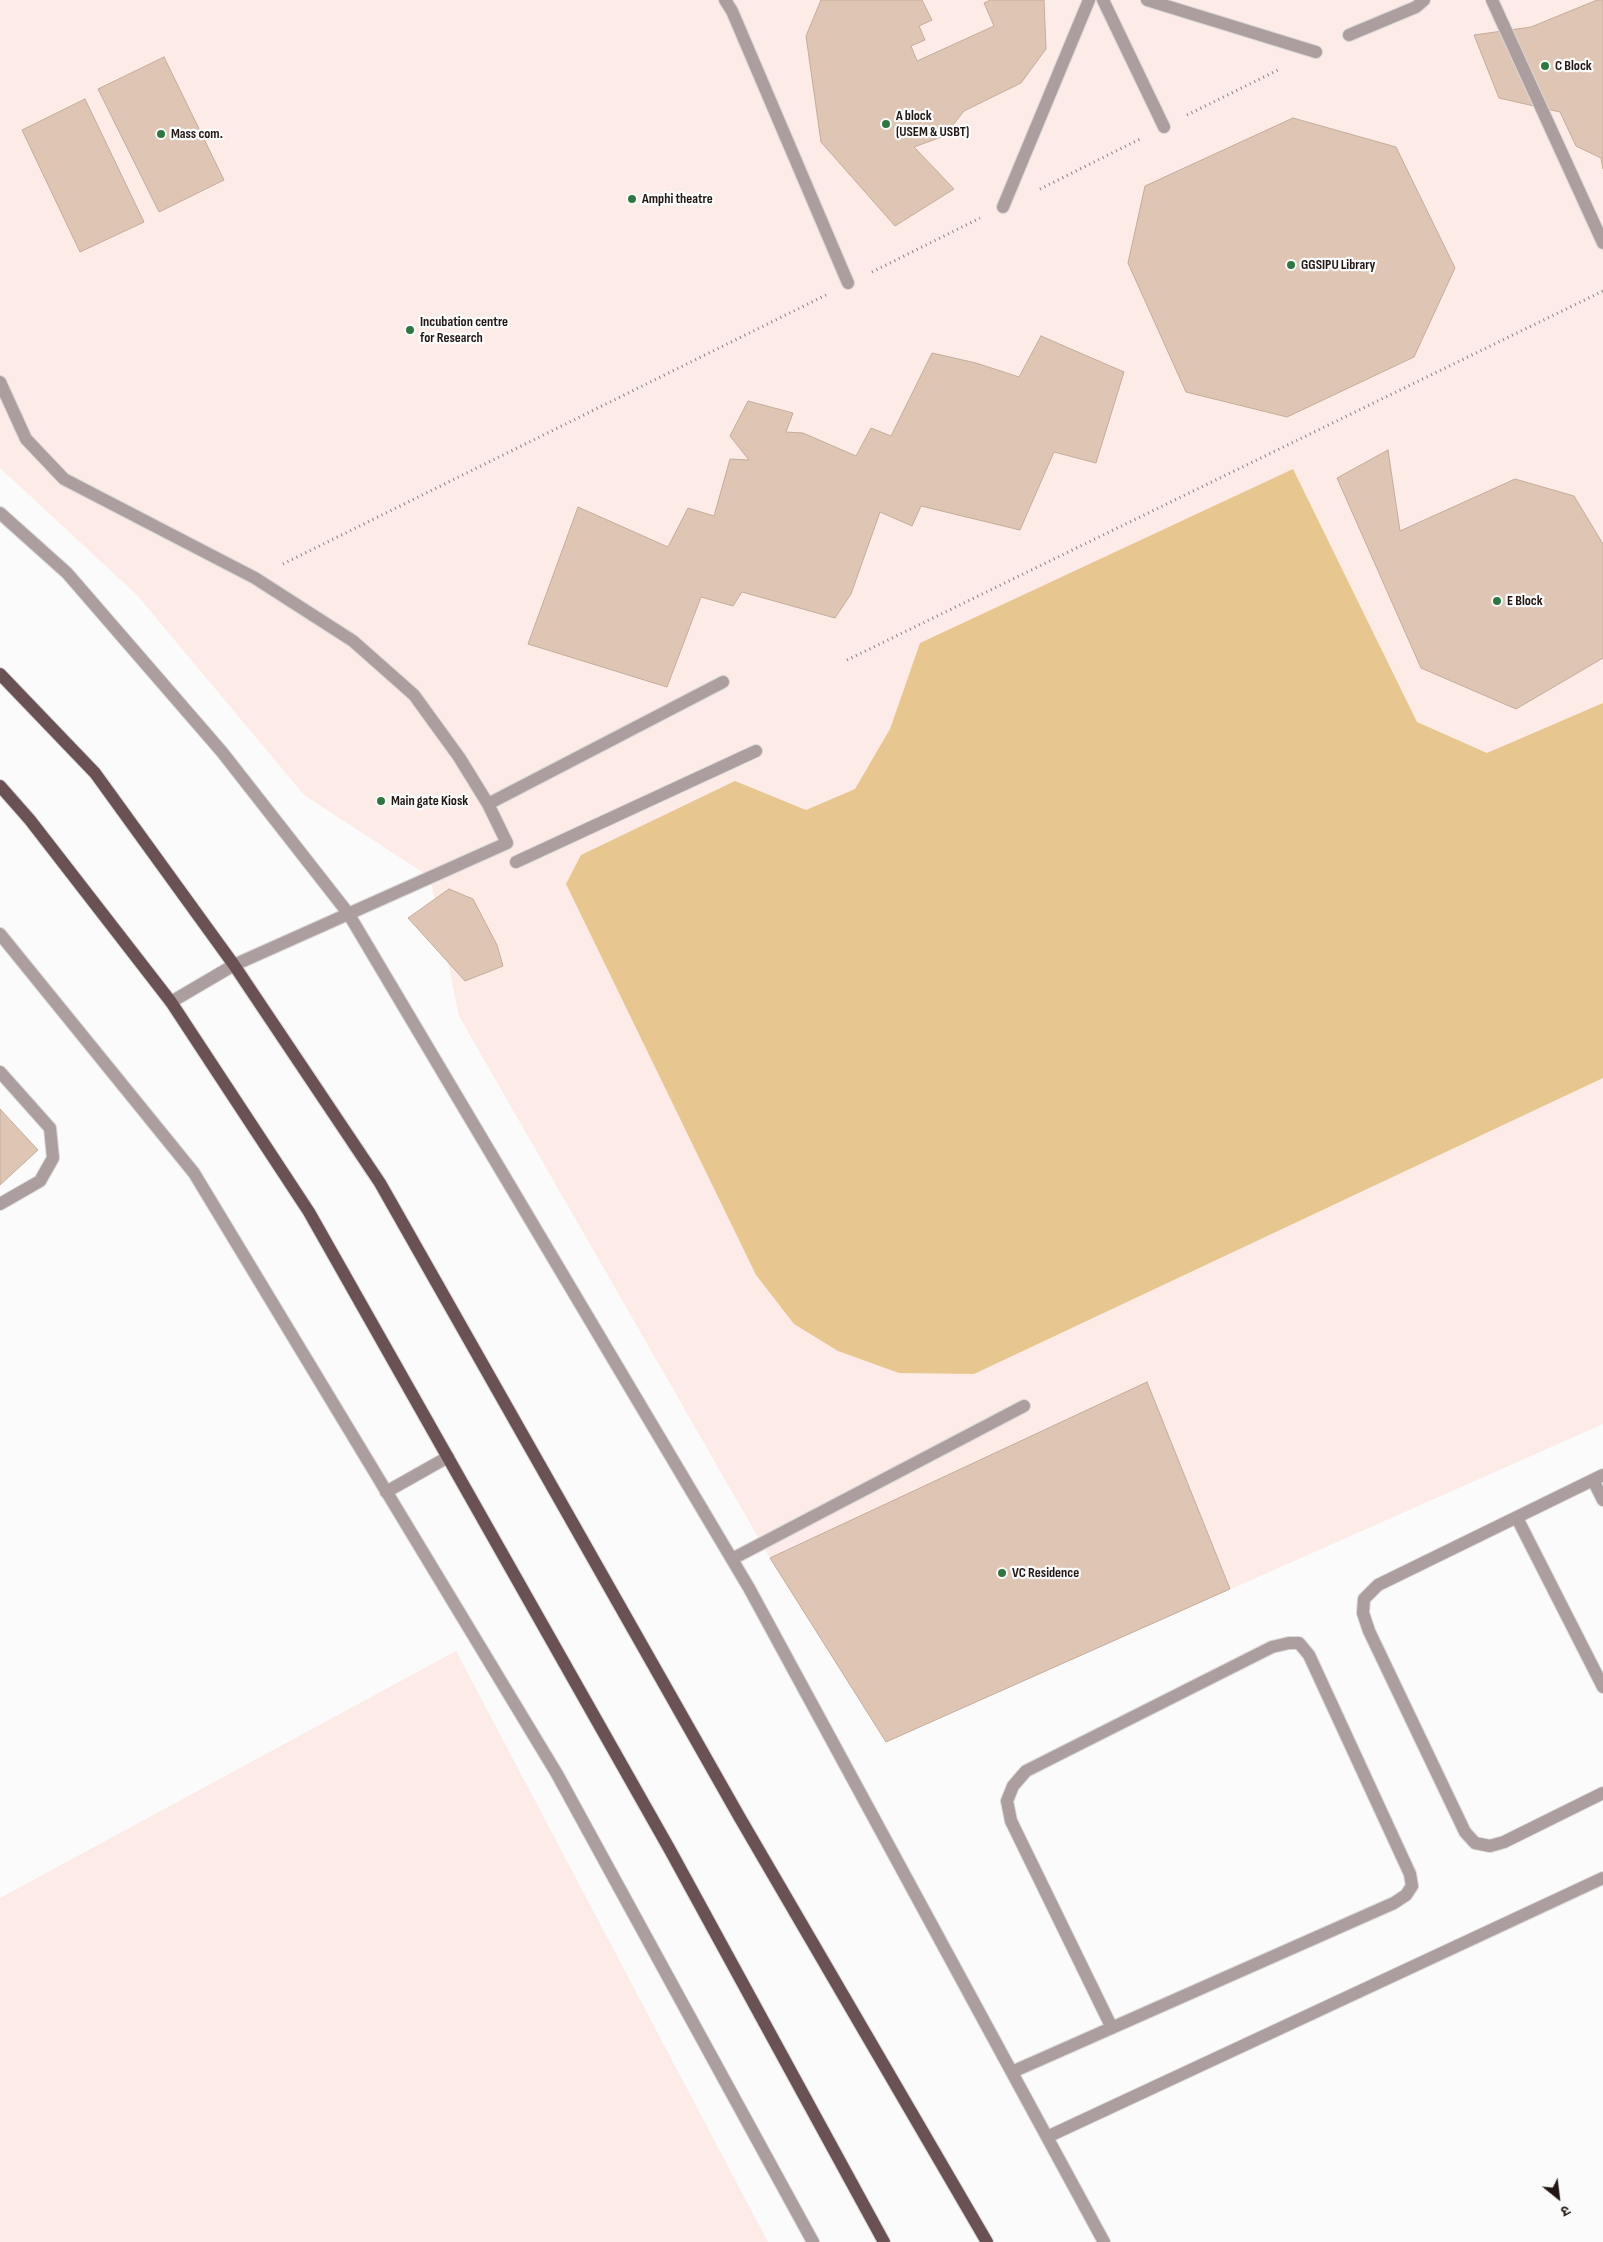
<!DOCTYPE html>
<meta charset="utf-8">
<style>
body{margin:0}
#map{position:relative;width:1603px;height:2242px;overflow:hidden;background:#fbfbfb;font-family:"Sofia Sans Condensed","Noto Sans Devanagari",sans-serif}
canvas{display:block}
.north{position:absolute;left:1533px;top:2172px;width:50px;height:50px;-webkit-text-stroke:4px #fbfbfb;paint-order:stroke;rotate:151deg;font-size:14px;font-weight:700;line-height:20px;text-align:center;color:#221714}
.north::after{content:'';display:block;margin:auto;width:18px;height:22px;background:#221714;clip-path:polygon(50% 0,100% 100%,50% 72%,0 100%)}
</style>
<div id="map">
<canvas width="1603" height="2242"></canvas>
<div class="north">उ</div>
</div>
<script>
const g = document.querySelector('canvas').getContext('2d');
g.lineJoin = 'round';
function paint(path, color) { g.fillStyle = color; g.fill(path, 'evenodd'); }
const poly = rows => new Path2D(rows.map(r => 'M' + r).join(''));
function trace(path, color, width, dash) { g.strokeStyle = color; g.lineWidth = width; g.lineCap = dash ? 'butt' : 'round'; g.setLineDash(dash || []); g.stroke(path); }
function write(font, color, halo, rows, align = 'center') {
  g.font = font + ' "Sofia Sans Condensed",sans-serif'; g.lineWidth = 4.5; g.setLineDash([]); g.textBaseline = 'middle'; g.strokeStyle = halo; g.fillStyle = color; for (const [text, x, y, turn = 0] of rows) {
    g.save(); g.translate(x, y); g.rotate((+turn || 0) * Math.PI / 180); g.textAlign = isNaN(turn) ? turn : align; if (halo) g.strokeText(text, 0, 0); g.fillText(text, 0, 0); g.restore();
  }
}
const built = poly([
 [0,0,1603,0,1603,1424,886,1742,770,1558,459,1016,430,877,304,795,137,595,0,468],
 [456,1651,768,2242,0,2242,0,1898]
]);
const green = poly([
 [1293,469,1417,722,1487,753,1603,703,1603,1078,974,1374,899,1373,838,1351,794,1324,756,1275,566,884,581,855,735,781,806,810,855,789,890,729,920,643]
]);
const building = poly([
 [821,0,922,0,932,20,919,26,925,40,911,46,917,61,994,26,984,3,990,0,1044,0,1046,49,1021,83,964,111,944,136,914,147,954,189,895,226,821,142,806,36,821,0],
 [1603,0,1603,169,1601,158,1576,146,1560,112,1499,98,1474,35,1531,27,1597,0,1603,0],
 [164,57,224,180,159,212,98,89,164,57],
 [85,99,144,222,80,252,22,130,85,99],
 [1293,118,1396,147,1455,268,1414,357,1287,417,1186,392,1128,263,1145,186,1293,118],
 [1041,336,1124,372,1096,463,1054,452,1020,530,921,506,912,526,880,512,851,594,835,618,742,592,733,606,701,597,667,687,528,644,578,507,668,547,688,508,714,516,730,459,749,460,730,436,748,401,793,413,786,432,803,433,856,456,871,428,891,436,932,353,976,363,1019,377,1041,336],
 [1388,450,1400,531,1515,479,1574,496,1603,544,1603,658,1516,709,1421,668,1337,478,1388,450],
 [449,889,473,899,497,945,503,966,465,981,408,918,449,889],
 [0,1109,38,1150,0,1185,0,1109],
 [1147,1382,1230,1589,886,1742,770,1558,1147,1382]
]);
const path = poly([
 [1187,115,1280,69],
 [1040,189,1142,138],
 [872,272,980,218],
 [283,564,826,295],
 [847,660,1603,291]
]);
const minor = poly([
 [725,0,732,11,848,283],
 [1103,0,1164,127],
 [1147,0,1316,52],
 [1492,0,1603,243],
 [1349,35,1416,7,1424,0],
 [1003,207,1089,0],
 [0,382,26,439,64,479,255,578,353,641,414,695,459,757,488,804,507,843,234,965,171,1002],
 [0,513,67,573,222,752,348,913,749,1588,1104,2242],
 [488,804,723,682],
 [516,862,756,751],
 [0,934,194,1173,557,1774,813,2242],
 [0,1072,50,1128,53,1158,40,1181,0,1204],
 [1603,1475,1378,1585,1364,1599,1363,1613,1369,1631,1465,1832,1475,1843,1490,1846,1504,1842,1603,1793],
 [1593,1480,1603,1500],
 [386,1492,448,1457],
 [1517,1518,1603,1687],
 [732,1559,1024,1406],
 [1012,2072,1394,1903,1406,1895,1412,1886,1410,1874,1309,1655,1299,1643,1289,1643,1272,1647,1026,1771,1013,1786,1007,1801,1011,1821,1112,2028],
 [1047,2137,1603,1878]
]);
const major = poly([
 [0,674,95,773,234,965,380,1183,740,1818,987,2242],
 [0,786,30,820,171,1002,309,1212,670,1850,884,2242]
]);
const markers = [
 [1545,66,5,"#307642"],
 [886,124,5,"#307642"],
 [161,134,5,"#307642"],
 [632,199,5,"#307642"],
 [1291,265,5,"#307642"],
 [410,330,5,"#307642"],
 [1497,601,5,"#307642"],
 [381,801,5,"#307642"],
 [1002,1573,5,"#307642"]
];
const poiNames = [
 ["C Block",1555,66],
 ["A block",896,116],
 ["(USEM & USBT)",896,132],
 ["Mass com.",171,134],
 ["Amphi theatre",642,199],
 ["GGSIPU Library",1301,265],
 ["Incubation centre",420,322],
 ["for Research",420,338],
 ["E Block",1507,601],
 ["Main gate Kiosk",391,801],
 ["VC Residence",1012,1573]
];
paint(built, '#fcebe7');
paint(green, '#e7c78f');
paint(building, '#dfc6b4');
trace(building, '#c5ad9b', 1);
trace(minor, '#d8d7d6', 14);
trace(major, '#d8d7d6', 14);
trace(path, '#878280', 3, [1, 4]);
trace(minor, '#ac9d9e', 12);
trace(major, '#6a5254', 12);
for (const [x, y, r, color] of markers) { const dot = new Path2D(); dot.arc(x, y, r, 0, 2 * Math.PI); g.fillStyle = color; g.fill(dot); trace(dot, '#fbfbfb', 2); }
write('bold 14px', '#221714', '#fbfbfb', poiNames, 'left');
</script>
